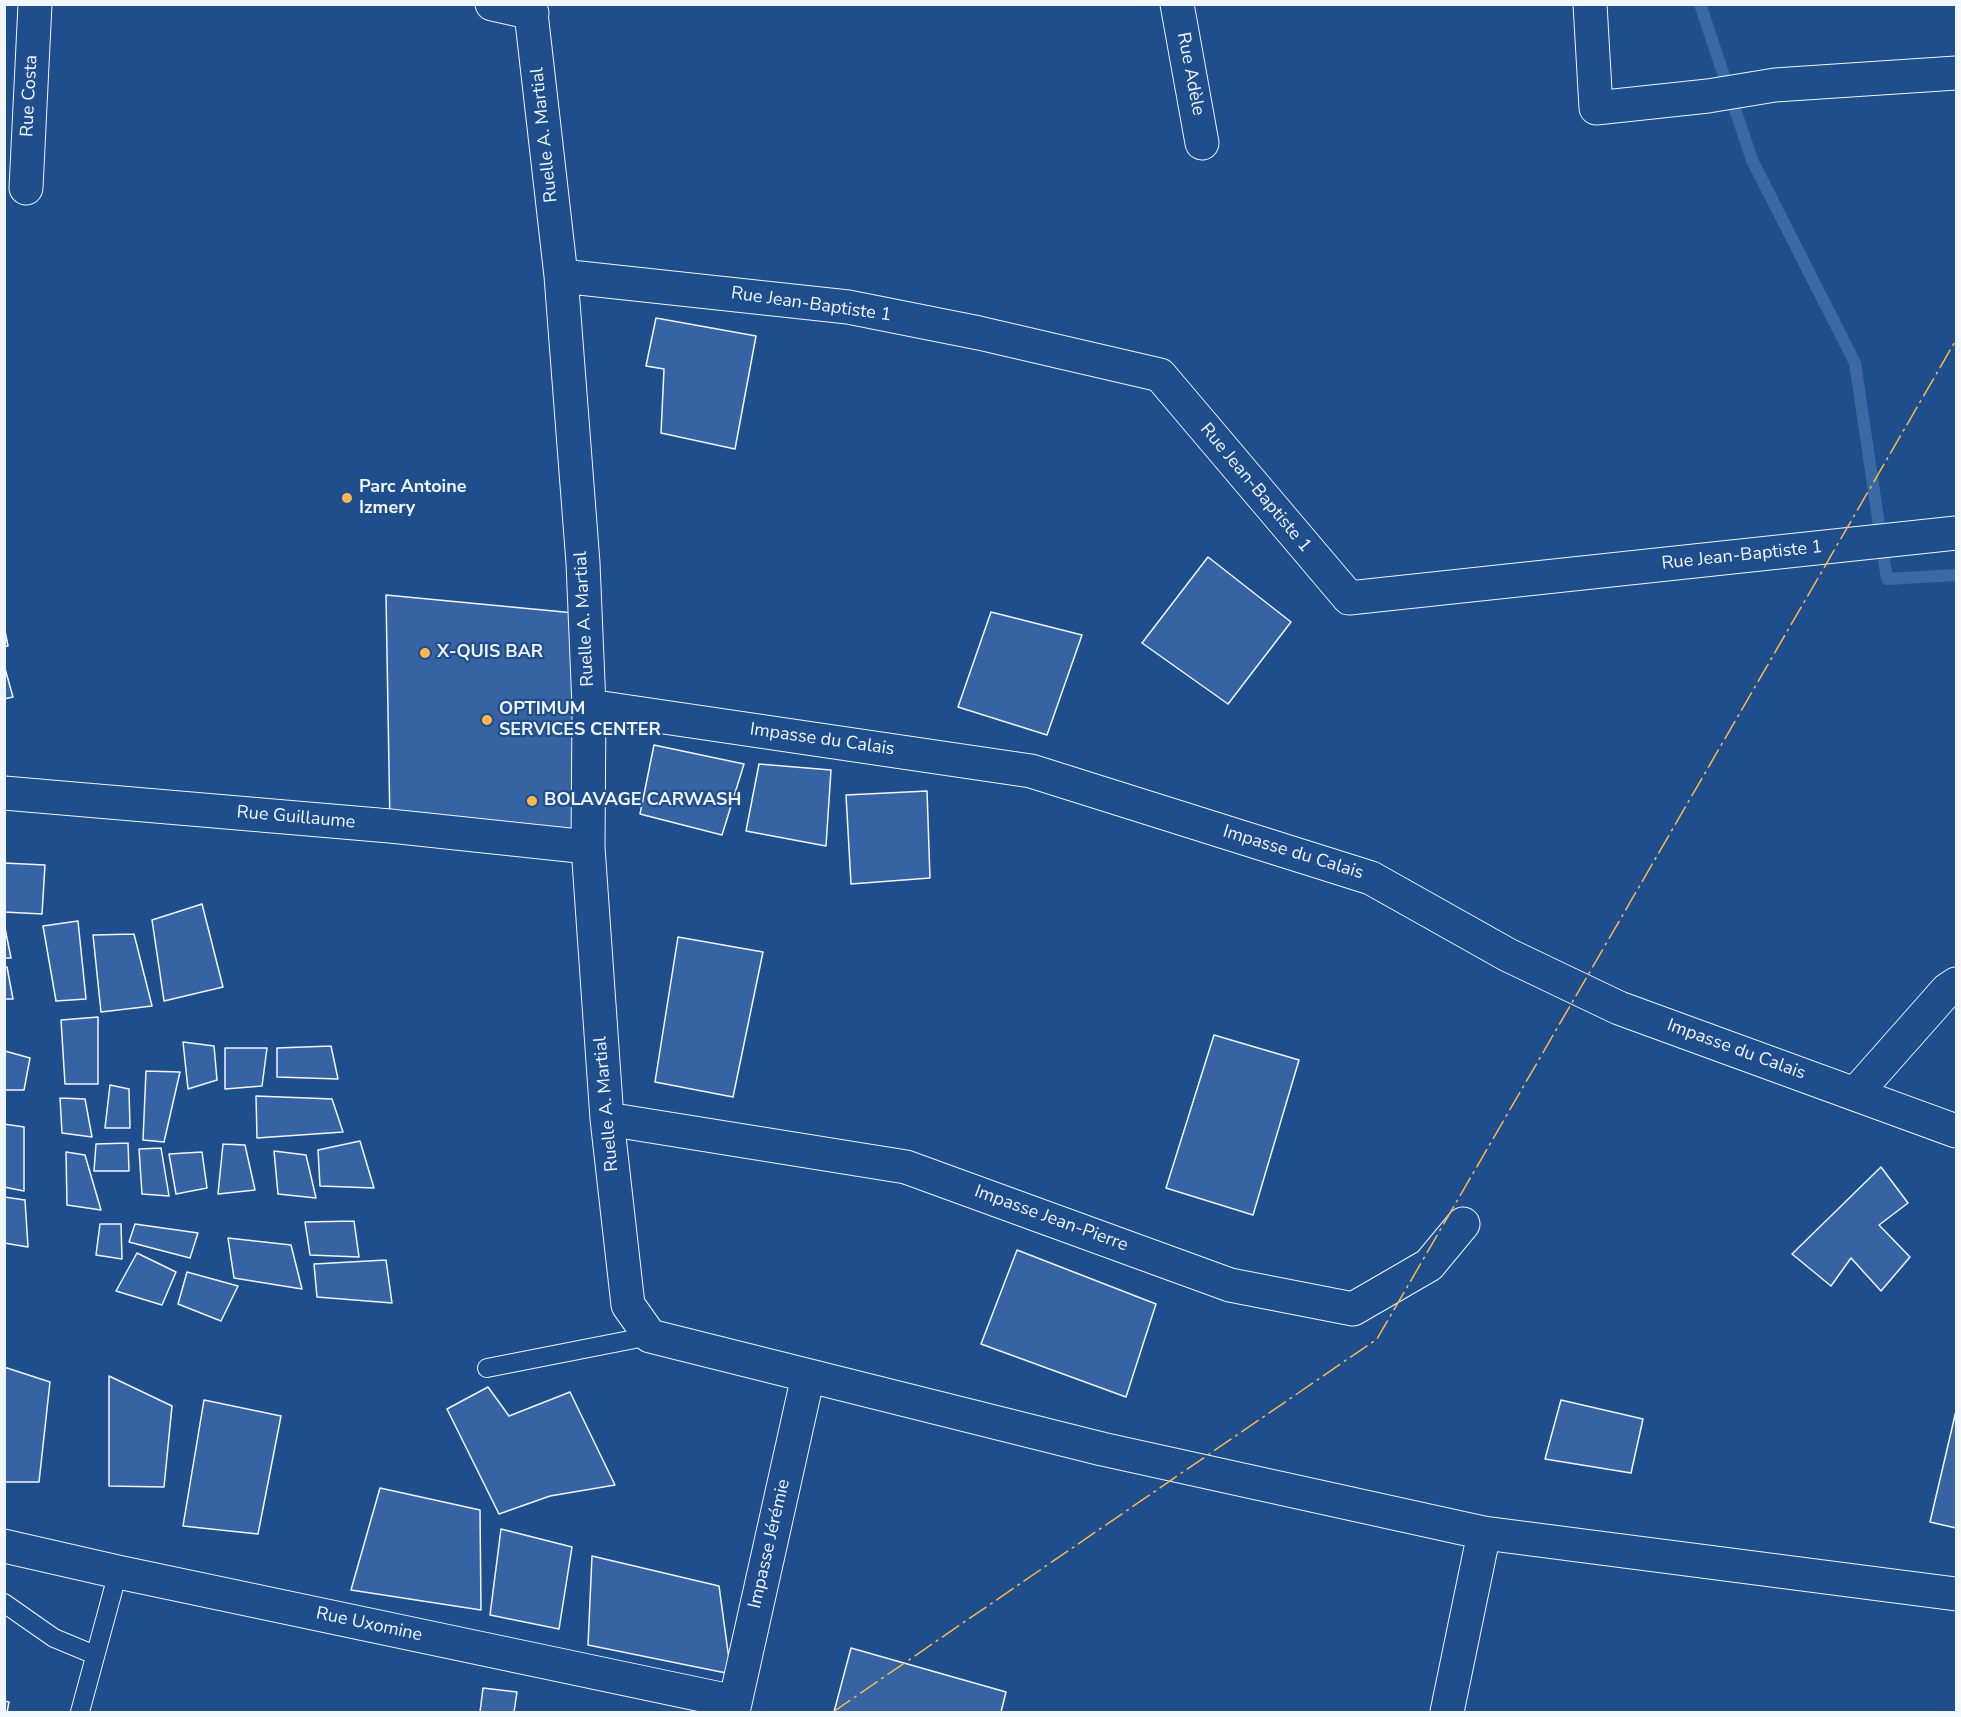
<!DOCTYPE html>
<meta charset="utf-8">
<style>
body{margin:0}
#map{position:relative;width:1961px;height:1717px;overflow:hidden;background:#1f4e8c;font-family:"Nunito Sans",sans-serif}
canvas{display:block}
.frame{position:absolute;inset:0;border:6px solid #f2f6ff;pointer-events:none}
</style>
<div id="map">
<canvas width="1961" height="1717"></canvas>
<div class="frame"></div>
</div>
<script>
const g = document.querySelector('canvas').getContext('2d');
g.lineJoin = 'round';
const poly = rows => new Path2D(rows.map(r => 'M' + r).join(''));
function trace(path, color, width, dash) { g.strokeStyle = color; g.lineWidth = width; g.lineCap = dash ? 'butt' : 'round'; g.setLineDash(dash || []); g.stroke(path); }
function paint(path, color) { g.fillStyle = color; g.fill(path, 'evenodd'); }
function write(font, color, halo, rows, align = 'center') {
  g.font = font + ' "Nunito Sans",sans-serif'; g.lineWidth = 4.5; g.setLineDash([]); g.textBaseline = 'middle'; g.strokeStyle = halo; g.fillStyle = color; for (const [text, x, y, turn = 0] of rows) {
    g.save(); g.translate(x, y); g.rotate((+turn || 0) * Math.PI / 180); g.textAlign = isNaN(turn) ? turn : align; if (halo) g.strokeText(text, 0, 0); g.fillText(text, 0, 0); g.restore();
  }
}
const stream = poly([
 [1700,4,1752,160,1855,363,1887,579,1956,575]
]);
const building = poly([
 [656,318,756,336,735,449,661,433,664,369,646,366,656,318],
 [1208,557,1291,622,1228,704,1142,643,1208,557],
 [386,595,585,614,588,847,390,826,386,595],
 [991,612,1082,635,1047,735,958,707,991,612],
 [4,626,8,646,4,647,4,626],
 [4,665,13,697,4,699,4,665],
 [654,745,744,764,722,835,640,814,654,745],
 [759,764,831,770,826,846,746,831,759,764],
 [927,791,930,878,851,884,846,795,927,791],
 [4,863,45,865,42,914,4,912,4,863],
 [202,904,223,987,164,1001,152,920,202,904],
 [78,921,86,999,56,1001,43,926,78,921],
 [4,928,5,928,11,958,4,958,4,928],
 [134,934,152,1006,101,1012,93,935,134,934],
 [678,937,763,952,733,1097,655,1082,678,937],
 [4,967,7,967,13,999,4,999,4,967],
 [98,1017,98,1084,65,1084,61,1020,98,1017],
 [1214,1035,1299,1060,1253,1215,1166,1188,1214,1035],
 [183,1042,214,1046,217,1080,188,1089,183,1042],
 [331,1046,338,1079,277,1077,277,1048,331,1046],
 [225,1048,267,1048,262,1086,225,1089,225,1048],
 [5,1051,30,1058,24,1090,4,1090,5,1051],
 [146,1071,180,1072,164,1142,143,1140,146,1071],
 [110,1085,129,1089,130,1128,105,1128,110,1085],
 [256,1096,332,1099,343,1132,257,1138,256,1096],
 [60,1098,85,1099,92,1137,62,1133,60,1098],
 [4,1124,24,1127,24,1191,4,1187,4,1124],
 [360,1141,374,1188,320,1186,318,1150,360,1141],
 [128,1143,129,1171,94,1171,96,1144,128,1143],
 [223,1144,245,1145,255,1190,218,1194,223,1144],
 [161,1148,169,1196,142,1194,139,1149,161,1148],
 [274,1151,306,1155,316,1198,278,1194,274,1151],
 [66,1152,85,1155,101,1210,67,1205,66,1152],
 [202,1152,207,1188,176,1194,169,1154,202,1152],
 [1881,1167,1908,1203,1879,1225,1910,1257,1881,1291,1851,1258,1831,1286,1792,1254,1881,1167],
 [4,1197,25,1200,28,1247,4,1243,4,1197],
 [354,1221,359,1257,310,1255,305,1222,354,1221],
 [100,1224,121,1224,122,1259,96,1255,100,1224],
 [135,1224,198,1233,190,1258,129,1242,135,1224],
 [228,1238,291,1245,302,1289,234,1278,228,1238],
 [1017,1250,1156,1304,1126,1397,981,1344,1017,1250],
 [137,1253,176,1272,162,1305,116,1291,137,1253],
 [386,1260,392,1303,317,1297,314,1264,386,1260],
 [187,1272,238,1286,221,1321,178,1304,187,1272],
 [4,1367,50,1382,39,1482,4,1482,4,1367],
 [109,1376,172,1406,164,1487,109,1486,109,1376],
 [488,1387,509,1416,570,1392,615,1485,550,1496,499,1514,447,1409,488,1387],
 [204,1400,281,1416,258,1534,183,1526,204,1400],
 [1561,1400,1643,1419,1631,1473,1545,1459,1561,1400],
 [1956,1411,1956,1528,1930,1522,1956,1411],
 [380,1488,480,1510,481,1610,351,1590,380,1488],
 [501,1529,572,1547,559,1629,490,1615,501,1529],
 [592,1556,719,1586,731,1674,588,1645,592,1556],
 [851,1648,1006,1692,1001,1712,834,1712,851,1648],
 [483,1688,517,1692,514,1712,480,1712,483,1688],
 [4,1701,9,1702,7,1712,4,1712,4,1701]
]);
const lane = poly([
 [487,1368,650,1336],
 [4,1603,54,1638,95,1655],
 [80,1712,118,1572]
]);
const street = poly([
 [492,4,532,13],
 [530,4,561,276,583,563,589,706,588,847,607,1119,628,1305,650,1336,1102,1449,1484,1533,1956,1594],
 [1177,4,1202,143],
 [1590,4,1596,108,1708,96,1775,85,1956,73],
 [26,188,35,4],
 [561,276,848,307,979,333,1160,375,1349,598,1956,533],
 [589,706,1031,771,1371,878,1508,955,1619,1008,1956,1131],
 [4,793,390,826,588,847],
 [1855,1094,1947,990,1956,984],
 [607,1119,906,1167,1230,1285,1353,1309,1429,1265,1463,1224],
 [4,1546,118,1572,735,1702],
 [733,1712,808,1376],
 [1447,1712,1484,1533]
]);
const power = poly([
 [833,1712,1377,1339,1956,340]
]);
const markers = [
 [347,498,6,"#ffb74d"],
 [425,653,6,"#ffb74d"],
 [487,720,6,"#ffb74d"],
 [532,801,6,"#ffb74d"]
];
const streetNames = [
 ["Rue Adèle",1190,74,79],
 ["Rue Costa",30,96,-87],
 ["Ruelle A. Martial",545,135,-96],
 ["Rue Jean-Baptiste 1",811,305,8],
 ["Rue Jean-Baptiste 1",1255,488,50],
 ["Rue Jean-Baptiste 1",1742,556,-6],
 ["Ruelle A. Martial",585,619,-93],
 ["Impasse du Calais",822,740,8],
 ["Rue Guillaume",296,818,5],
 ["Impasse du Calais",1293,853,17],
 ["Impasse du Calais",1736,1050,20],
 ["Ruelle A. Martial",607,1104,-95],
 ["Impasse Jean-Pierre",1051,1219,20],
 ["Impasse Jérémie",770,1544,-77],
 ["Rue Uxomine",369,1625,12]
];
const poiNames = [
 ["Parc Antoine",359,488],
 ["Izmery",359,509],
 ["X-QUIS BAR",437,653],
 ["OPTIMUM",499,710],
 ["SERVICES CENTER",499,731],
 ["BOLAVAGE CARWASH",544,801]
];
trace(stream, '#3b69a3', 12);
paint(building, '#3563a3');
trace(building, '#f2f6ff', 1.5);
trace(lane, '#f2f6ff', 20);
trace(street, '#f2f6ff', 35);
trace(lane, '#1f4e8c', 18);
trace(street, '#1f4e8c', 33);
trace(power, '#ffb74d', 1.5, [21, 4.5, 3, 4.5]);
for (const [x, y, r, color] of markers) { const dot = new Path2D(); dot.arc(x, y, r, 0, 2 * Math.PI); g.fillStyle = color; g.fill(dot); trace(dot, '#1f4e8c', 2); }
write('18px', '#f2f6ff', '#1f4e8c', streetNames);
write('bold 18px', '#f2f6ff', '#1f4e8c', poiNames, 'left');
</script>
